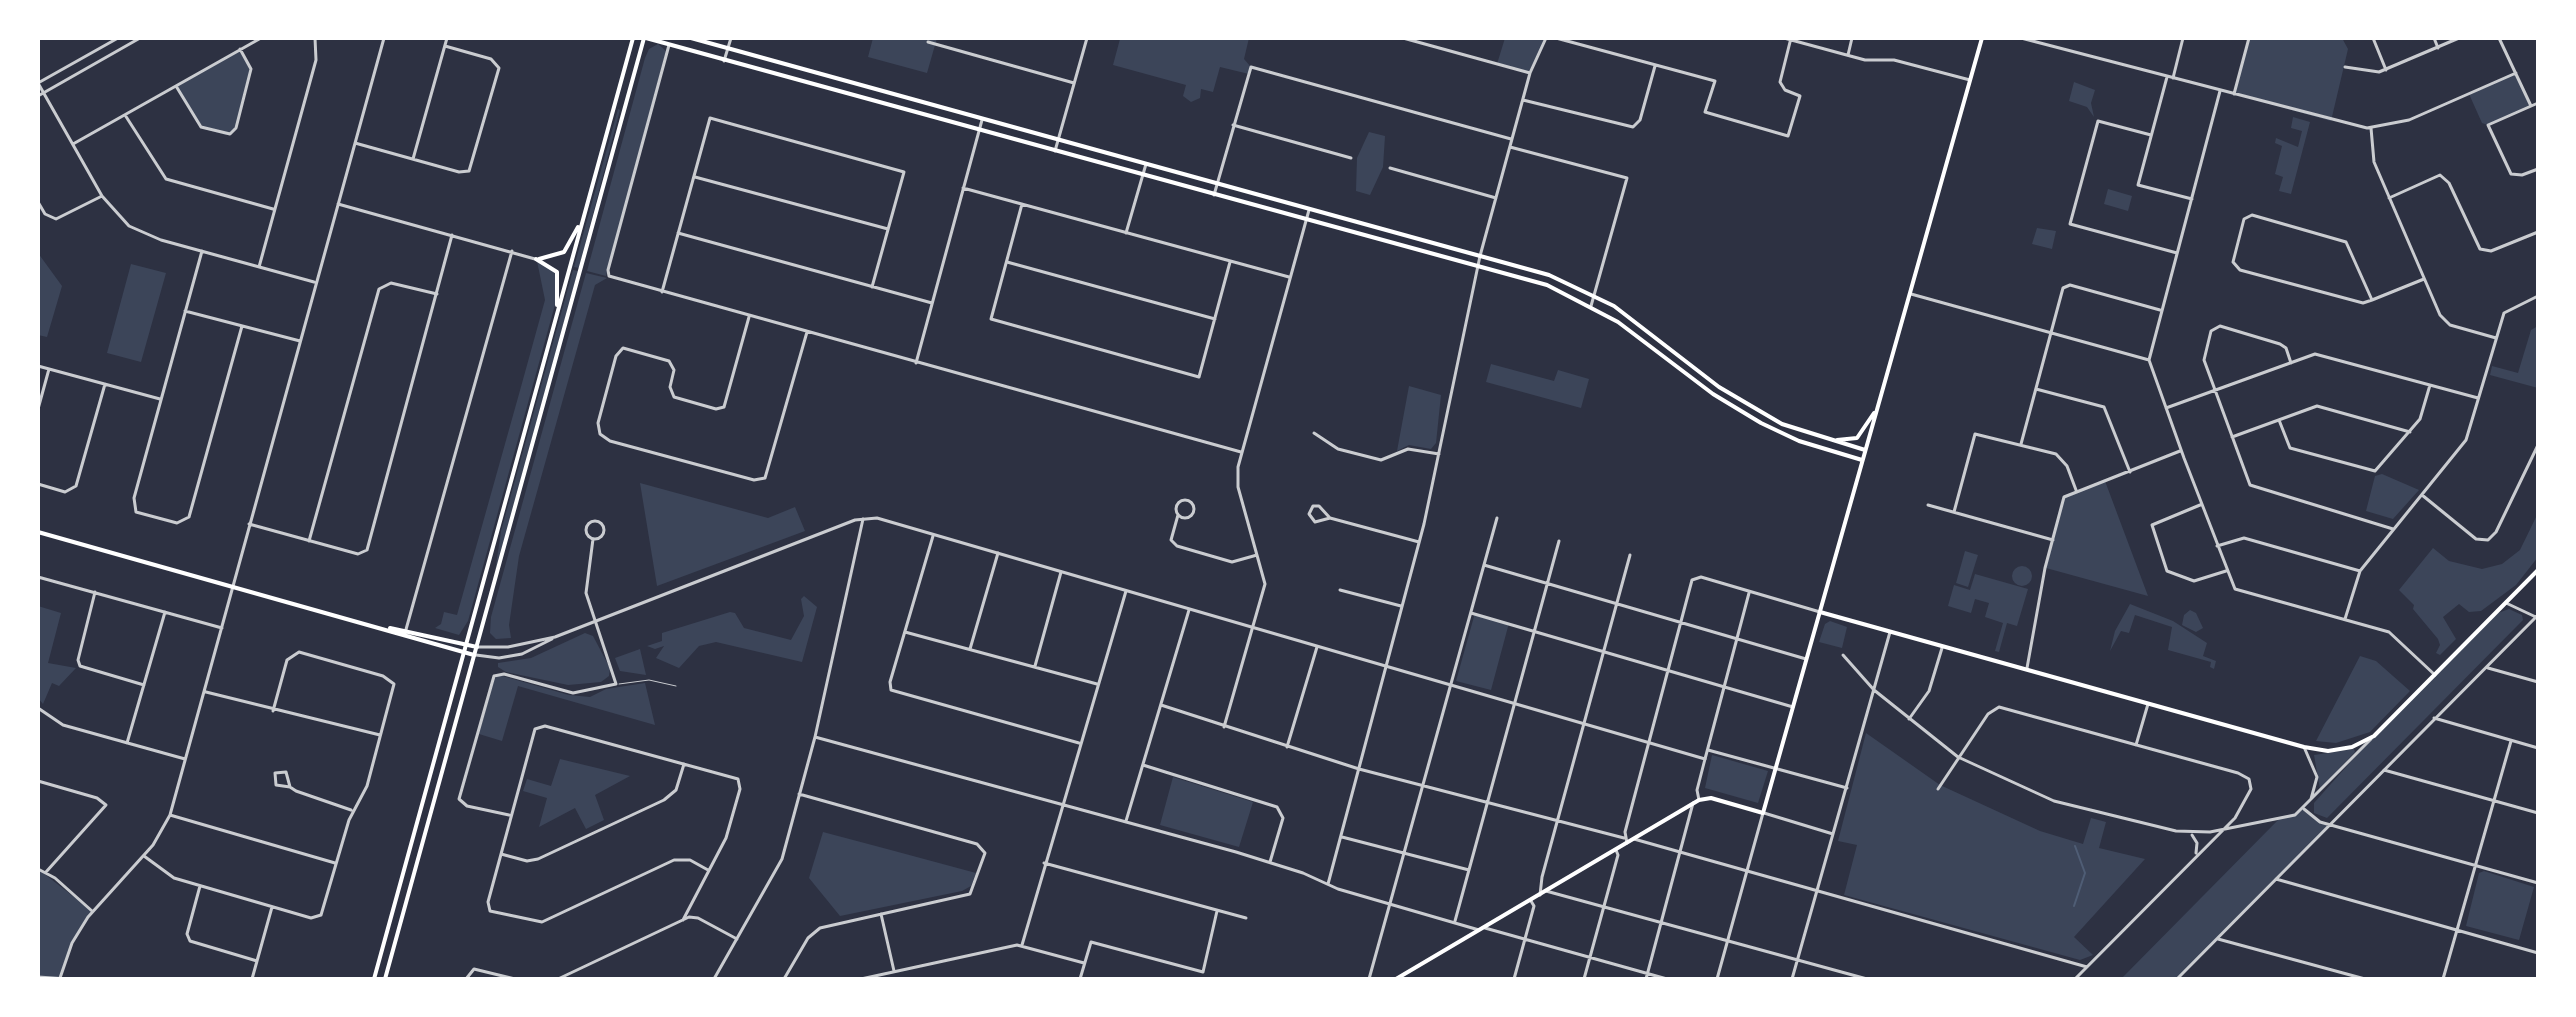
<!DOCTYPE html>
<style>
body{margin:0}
#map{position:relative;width:2576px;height:1017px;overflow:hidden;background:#2d3142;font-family:Commissioner,sans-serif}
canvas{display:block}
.frame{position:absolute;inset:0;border:40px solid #fff;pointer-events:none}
</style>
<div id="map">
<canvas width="2576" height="1017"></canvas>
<div class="frame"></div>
</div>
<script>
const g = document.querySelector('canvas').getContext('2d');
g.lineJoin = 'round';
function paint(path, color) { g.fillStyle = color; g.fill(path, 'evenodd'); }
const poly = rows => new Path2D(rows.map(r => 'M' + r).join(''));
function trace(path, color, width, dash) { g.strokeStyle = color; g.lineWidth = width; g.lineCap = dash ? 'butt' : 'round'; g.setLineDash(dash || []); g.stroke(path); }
const green = poly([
 [873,38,937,38,927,73,868,57],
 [1116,38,1249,38,1244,59,1251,67,1249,74,1220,67,1213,92,1201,89,1200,98,1191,102,1183,96,1186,85,1113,65,1120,39],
 [1505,38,1546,38,1530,73,1497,64],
 [2249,38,2342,38,2348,49,2331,121,2234,94],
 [658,44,666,51,606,276,587,271,645,58,649,49],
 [240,49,251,69,236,128,226,135,204,129,176,86],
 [2516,73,2531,106,2488,125,2482,123,2469,94],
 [2074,82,2095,90,2091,103,2094,117,2087,107,2069,101],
 [618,109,620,110,579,268,574,267],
 [2293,117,2310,122,2291,194,2279,191,2283,177,2275,174,2282,146,2275,143,2276,138,2298,147,2302,131,2291,128],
 [1369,132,1385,136,1383,167,1370,195,1356,191,1357,158],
 [2108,189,2132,196,2128,211,2104,204],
 [2037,228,2056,231,2052,249,2032,244],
 [38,253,62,286,47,337,38,335],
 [537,261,556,272,556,301,468,621,459,635,435,628,441,624,444,612,457,615,519,394,545,300],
 [131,264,166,273,141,362,107,353],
 [573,270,578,271,495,572,501,531],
 [586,273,607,278,595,285,519,556,509,625,511,638,496,639,490,633,491,617],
 [2538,326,2538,388,2490,375,2492,366,2518,373,2531,330],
 [1491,364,1554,381,1558,370,1589,379,1581,408,1486,382],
 [1409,386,1441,395,1436,443,1431,449,1409,445,1397,451],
 [2382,474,2419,490,2393,519,2366,511,2375,476],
 [2105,481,2148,596,2046,568,2064,497],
 [640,483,768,518,795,507,805,531,657,586],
 [2538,513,2538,557,2516,585,2481,611,2469,612,2459,604,2443,617,2456,639,2440,655,2436,653,2440,645,2438,639,2413,609,2414,605,2399,590,2433,548,2449,561,2482,569,2502,564,2520,550],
 [1965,551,1978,555,1968,587,1956,583],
 '2012 576a10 10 0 1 1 20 0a10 10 0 1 1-20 0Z',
 [1975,574,2028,589,2017,626,2007,623,1999,652,1995,651,2003,623,1985,617,1989,603,1975,599,1971,613,1948,606,1954,585,1970,590],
 [804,596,817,607,802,662,716,642,699,646,679,668,656,658,664,646,655,649,647,646,662,641,662,633,730,612,735,613,744,628,791,640,804,616,801,599],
 [2130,604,2173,621,2207,643,2203,656,2216,661,2214,669,2210,667,2211,662,2168,650,2172,627,2135,615,2129,633,2121,631,2110,651,2115,631],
 [38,606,61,613,48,663,76,668,59,686,52,683,43,704,38,698],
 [2509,609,2522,615,2523,620,2327,818,2314,813,2314,803,2370,740,2498,613],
 [2190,610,2196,613,2203,628,2196,632,2182,625,2184,615],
 [1475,613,1509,623,1491,690,1456,681],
 [1830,621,1847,627,1842,648,1819,642,1825,624],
 [585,633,593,636,610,668,609,676,601,682,568,685,506,672,498,667,498,663,531,658],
 [640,649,646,675,620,671,615,658],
 [2360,656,2376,661,2410,691,2370,732,2336,743,2316,741],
 [499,675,569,695,590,697,606,689,645,683,655,725,518,686,502,741,479,734,494,679],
 [1866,733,1940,785,2040,831,2083,844,2091,818,2106,822,2099,848,2145,859,2074,937,2093,955,2080,960,1844,895,1857,845,1838,841],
 [2354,749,2355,752,2320,789,2314,755],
 [1712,755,1768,771,1758,803,1705,788],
 [560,759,630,776,595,795,604,820,586,829,575,808,539,827,547,798,523,791,527,779,551,786],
 [1173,777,1253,802,1239,847,1160,825],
 [2304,809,2320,822,2329,824,2177,979,2121,979,2279,819],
 [823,832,887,849,976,873,971,886,962,891,840,916,809,878],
 [38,869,92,911,72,943,60,978,38,977],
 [2484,871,2534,887,2519,940,2466,926,2479,873]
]);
const stream = poly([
 [2074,906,2085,873,2075,846]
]);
const service = poly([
 [619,684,649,680,676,686]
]);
const minor = poly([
 [1403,38,1530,73],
 [1556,38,1715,81,1705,112,1788,136,1800,96,1785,90,1780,82,1791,38],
 [1784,38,1865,60,1894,60,1970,80],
 [2021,38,2367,128,2409,120,2516,73],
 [2373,38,2386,70],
 [2434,38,2438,48],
 [2499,38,2531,106],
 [928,42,1074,83],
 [669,45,608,270,609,276,1241,452],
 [1848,55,1852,38],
 [724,61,731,38],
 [2345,67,2379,72,2459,38],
 [2167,77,2138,185,2192,199],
 [2173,78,2183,38],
 [38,83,102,196,129,226,161,240,314,282],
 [176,86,201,127,230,134,236,128,251,69,240,49],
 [2220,91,2149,360,2184,458,2235,589,2389,632,2435,675],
 [2234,94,2249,38],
 [1523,100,1633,127,1640,120,1655,66],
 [2538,103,2488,125,2511,174,2522,175,2538,169],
 [125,115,166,179,273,209],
 [1233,125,1351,158],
 [2371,128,2374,162,2440,315,2450,325,2496,338],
 [2151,135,2098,121,2070,224,2177,253],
 [355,143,459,172,469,171,499,68,491,59,445,46],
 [73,144,261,38],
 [1510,147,1627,178,1591,306],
 [1055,151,1087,38],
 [413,159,447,38],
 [1390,168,1496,198],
 [695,177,888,229],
 [963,188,1289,277],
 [1214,195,1251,67,1511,139],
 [2389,198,2440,175,2449,183,2480,249,2491,251,2538,232],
 [38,202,45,214,56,219,102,196],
 [338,204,535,259],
 [1022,204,991,319,1199,377,1230,262],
 [678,233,932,303],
 [1126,233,1146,164],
 [202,251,134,498,136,512,177,523,189,517,242,326],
 [1007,262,1215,319],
 [259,267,316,60,315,38],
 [662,292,710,118,904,172,872,287],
 [1911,294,2149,360],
 [2372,300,2346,242,2252,215,2244,219,2233,262,2240,270,2363,303,2372,300,2424,279],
 [185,311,300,341],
 [749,317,724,407,716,409,674,397,670,387,674,370,669,361,623,348,616,356,598,423,600,434,610,441,754,480,765,478,807,332],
 [916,363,982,120],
 [2291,363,2286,348,2280,344,2220,326,2211,331,2204,360,2250,485,2393,529],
 [38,366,160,399],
 [2036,389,2104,407,2130,472],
 [2166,408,2315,354,2478,398],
 [38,409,49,369],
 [2279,420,2290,448,2375,471,2420,419,2430,385],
 [1314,433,1338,449,1381,460,1408,449,1439,454],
 [2232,437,2317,406,2410,432],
 [2021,444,2063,288,2070,285,2160,310],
 [38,484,65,492,76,486,105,384],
 [2422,495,2476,539,2488,540,2496,532,2538,445],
 '1176 509a9 9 0 1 1 18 0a9 9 0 1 1-18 0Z',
 [1928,505,2053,540],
 [2200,505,2152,525,2167,571,2194,581,2226,571],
 [1954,512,1975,434,2056,454,2067,466,2076,490],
 [1178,515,1171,540,1177,546,1232,562,1257,555],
 [1330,518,1315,522,1309,514,1313,506,1319,506,1330,518,1419,542],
 '586 530a9 9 0 1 1 18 0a9 9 0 1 1-18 0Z',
 [249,524,358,554,367,550,452,235],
 [933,536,890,682,891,690,1079,743],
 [309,541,379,289,391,283,437,294],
 [2217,546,2244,538,2360,571],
 [1484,565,1806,659],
 [38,577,222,628],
 [1340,590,1401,606],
 [95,592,78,660,80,666,144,685],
 [2506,603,2538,618],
 [1471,613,1793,707],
 [2345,619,2360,571,2466,440,2504,313,2538,296],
 [905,632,1097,684],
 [405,633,512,251],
 [970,649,998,553],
 [1843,655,1874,690,1958,757,2054,801,2176,831,2210,832,2295,815,2371,739],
 [1035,666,1061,572],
 [2027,668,2045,568,2064,497,2180,451],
 [2488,668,2538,682],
 [206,692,380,735],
 [1161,705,1359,769,1624,838],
 [38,708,63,725,185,759],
 [2434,718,2538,748],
 [1909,719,1929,691,1942,648],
 [1224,727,1265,584,1238,487,1238,467,1309,210],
 [815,737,1236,852,1303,873,1338,889,1479,930],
 [127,743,165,612],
 [2136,745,2148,704],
 [1287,747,1317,647],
 [2304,747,2317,777,2311,799],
 [1708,750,1847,788],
 [1705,759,1749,593],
 [1143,765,1277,807,1283,818,1270,862],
 [2384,770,2538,813],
 [38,781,97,798,106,805,46,872],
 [290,787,276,785,275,773,286,772,290,787,296,791,351,810],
 [1938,789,1988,714,1999,707,2238,773,2249,779,2251,789,2235,818,2075,979],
 [2304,809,2320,822,2538,883],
 [1764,813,1833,834],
 [170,815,335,863],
 [509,815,467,806,459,799,494,676,504,674,573,693,616,684,586,593,593,539],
 [1126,821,1189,610],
 [2192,835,2197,843,2196,853],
 [1342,837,1469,870],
 [1634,839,2087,967],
 [1627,843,1625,832,1692,580,1701,577,1820,612],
 [501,854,527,861,538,859,664,800,676,790,684,764],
 [144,856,174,878,311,918,321,915,349,820,367,786,394,684,383,676,299,652,287,660,273,711],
 [1044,863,1246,918],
 [38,869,55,878,92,911],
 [2276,879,2538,953],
 [1328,884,1424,524,1480,256,1530,73,1546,38],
 [200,886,187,934,190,941,257,961],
 [1546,891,1867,979],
 [1540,895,1542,877,1630,555],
 [881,914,894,971],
 [683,920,726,838,740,789,738,779,545,726,535,729,488,902,490,911,542,922,674,860,690,860,708,870],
 [1455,921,1559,541],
 [1485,928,1667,979],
 [2218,939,2365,979],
 [1022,945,1126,591],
 [60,978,72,943,88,917,153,845,170,815,384,38],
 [252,979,272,907],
 [466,979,474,969,515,979],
 [558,979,689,917,698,918,737,939],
 [714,979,782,859,815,737,863,519],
 [784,979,808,938,820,928,970,894,985,853,977,844,799,794],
 [861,979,1017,945,1084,963],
 [1080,979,1091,942,1203,972,1217,911],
 [1369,979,1497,518],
 [1514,979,1534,906,1531,901],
 [1584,979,1618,855,1616,850],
 [1646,979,1693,803],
 [1792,979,1890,632],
 [2177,979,2538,615],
 [2443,979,2511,741]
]);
const tertiary = poly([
 [38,83,118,38],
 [38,96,140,38],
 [477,647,508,647,555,637,855,520,877,518,1705,759,1697,790,1699,800],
 [476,655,499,658,522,654,552,639],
 [38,977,67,979],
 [1717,979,1763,813]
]);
const secondary = poly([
 [646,38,1547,285,1618,322,1713,394,1761,423,1799,441,1862,460],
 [691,38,1549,275,1614,306,1719,387,1782,424,1865,450],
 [1837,440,1857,438,1874,413],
 [38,532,474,655],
 [1820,612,2304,747,2328,751,2352,747,2374,736,2538,570],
 [390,628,477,647],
 [1396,979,1699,800,1711,798,1763,813,1982,38]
]);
const trunk = poly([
 [536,259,557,272,557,305],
 [539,259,564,252,578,227],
 [374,979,633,38],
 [385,979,644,38]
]);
paint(green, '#3c4559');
trace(stream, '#4f5d75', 2);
trace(service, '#caccd0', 1);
trace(minor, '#caccd0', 3);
trace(tertiary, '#caccd0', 3);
trace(secondary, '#fff', 4);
trace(trunk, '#fff', 4);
</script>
